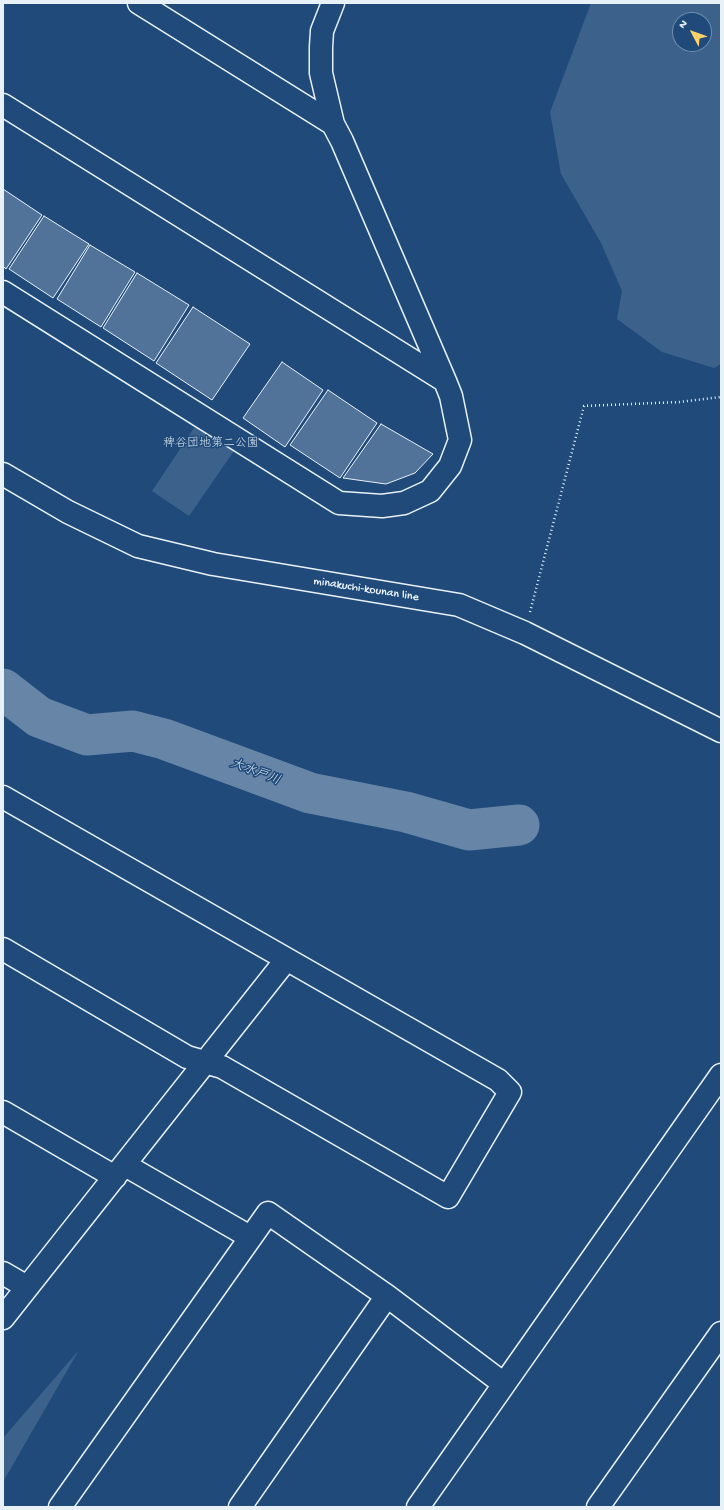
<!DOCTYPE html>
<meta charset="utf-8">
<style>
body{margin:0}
#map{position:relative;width:724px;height:1510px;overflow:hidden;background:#1f4a7a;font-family:"Gochi Hand",sans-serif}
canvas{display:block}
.frame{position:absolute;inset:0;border:4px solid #e8f1f8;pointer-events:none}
.north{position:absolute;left:672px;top:12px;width:40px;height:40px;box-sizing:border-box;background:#1f4a7a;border:1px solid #6f8dac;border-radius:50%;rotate:311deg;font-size:11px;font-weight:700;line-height:16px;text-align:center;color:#e8f1f8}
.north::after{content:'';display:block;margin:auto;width:14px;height:18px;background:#ffd166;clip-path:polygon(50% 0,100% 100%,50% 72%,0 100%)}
</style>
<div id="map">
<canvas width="724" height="1510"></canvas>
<div class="frame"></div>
<div class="north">N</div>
</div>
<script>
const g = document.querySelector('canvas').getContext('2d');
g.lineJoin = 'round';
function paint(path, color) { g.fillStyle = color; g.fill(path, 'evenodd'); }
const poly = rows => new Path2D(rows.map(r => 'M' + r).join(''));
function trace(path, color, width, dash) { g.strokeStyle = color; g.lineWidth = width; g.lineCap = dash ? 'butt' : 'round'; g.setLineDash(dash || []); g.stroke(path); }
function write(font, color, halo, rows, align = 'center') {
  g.font = font + ' "Gochi Hand","Klee One",sans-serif'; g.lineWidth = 3; g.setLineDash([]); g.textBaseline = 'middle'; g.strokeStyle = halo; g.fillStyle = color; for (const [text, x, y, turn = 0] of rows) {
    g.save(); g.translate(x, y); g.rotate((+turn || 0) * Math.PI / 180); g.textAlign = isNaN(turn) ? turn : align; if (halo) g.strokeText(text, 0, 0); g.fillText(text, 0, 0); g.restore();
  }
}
const green = poly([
 [591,3,721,3,721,364,714,368,662,352,617,319,622,291,601,243,561,174,550,112],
 [680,20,704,20,704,44,680,44],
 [206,410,245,435,189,516,152,491],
 [79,1350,3,1482,3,1438]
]);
const river = poly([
 [3,689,39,717,87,735,133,731,164,739,310,793,406,812,469,830,519,825]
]);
const building = poly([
 [3,189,42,215,6,269,3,266,3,189],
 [44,216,89,244,53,298,9,269,44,216],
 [90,245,135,272,101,327,57,299,90,245],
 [137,273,189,305,154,361,103,328,137,273],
 [193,307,250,344,212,400,156,363,193,307],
 [282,362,323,390,285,447,243,418,282,362],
 [328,390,377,423,340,478,290,445,328,390],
 [381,424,433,454,415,473,386,484,343,478,381,424]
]);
const path = poly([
 [530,612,584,406,679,402,721,397]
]);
const street = poly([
 [139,3,333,124],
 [3,105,445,381],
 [3,292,339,503,382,506,404,503,430,491,450,466,460,440,451,396,445,381,342,141,333,124,321,73,321,47,322,31,333,3],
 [3,797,498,1080,510,1092,448,1197,222,1067,187,1057,3,949],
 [3,1112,115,1177],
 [125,1165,250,1237],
 [3,1273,27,1287],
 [3,1318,286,960],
 [60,1507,268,1213,387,1296,504,1384],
 [240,1507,387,1296],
 [418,1507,721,1075],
 [598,1507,721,1333]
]);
const secondary = poly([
 [3,474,68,512,138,546,213,564,459,605,525,633,721,731]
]);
const parkNames = [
 ["稗谷団地第二公園",211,444]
];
const streetNames = [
 ["minakuchi-kounan line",366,590,9]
];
const waterNames = [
 ["大水戸川",255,773,21]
];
paint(green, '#3c628c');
trace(river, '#6685a7', 41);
paint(building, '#517399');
trace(building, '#e8f1f8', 1);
trace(street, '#e8f1f8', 25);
trace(secondary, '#e8f1f8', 25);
trace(path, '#e8f1f8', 2.5, [1, 3]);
trace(street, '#1f4a7a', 22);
trace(secondary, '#1f4a7a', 22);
write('12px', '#d7e3ed', '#1f4a7a', parkNames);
write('12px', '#e8f1f8', '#1f4a7a', streetNames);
write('italic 13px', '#d4e1ec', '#1f4a7a', waterNames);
</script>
